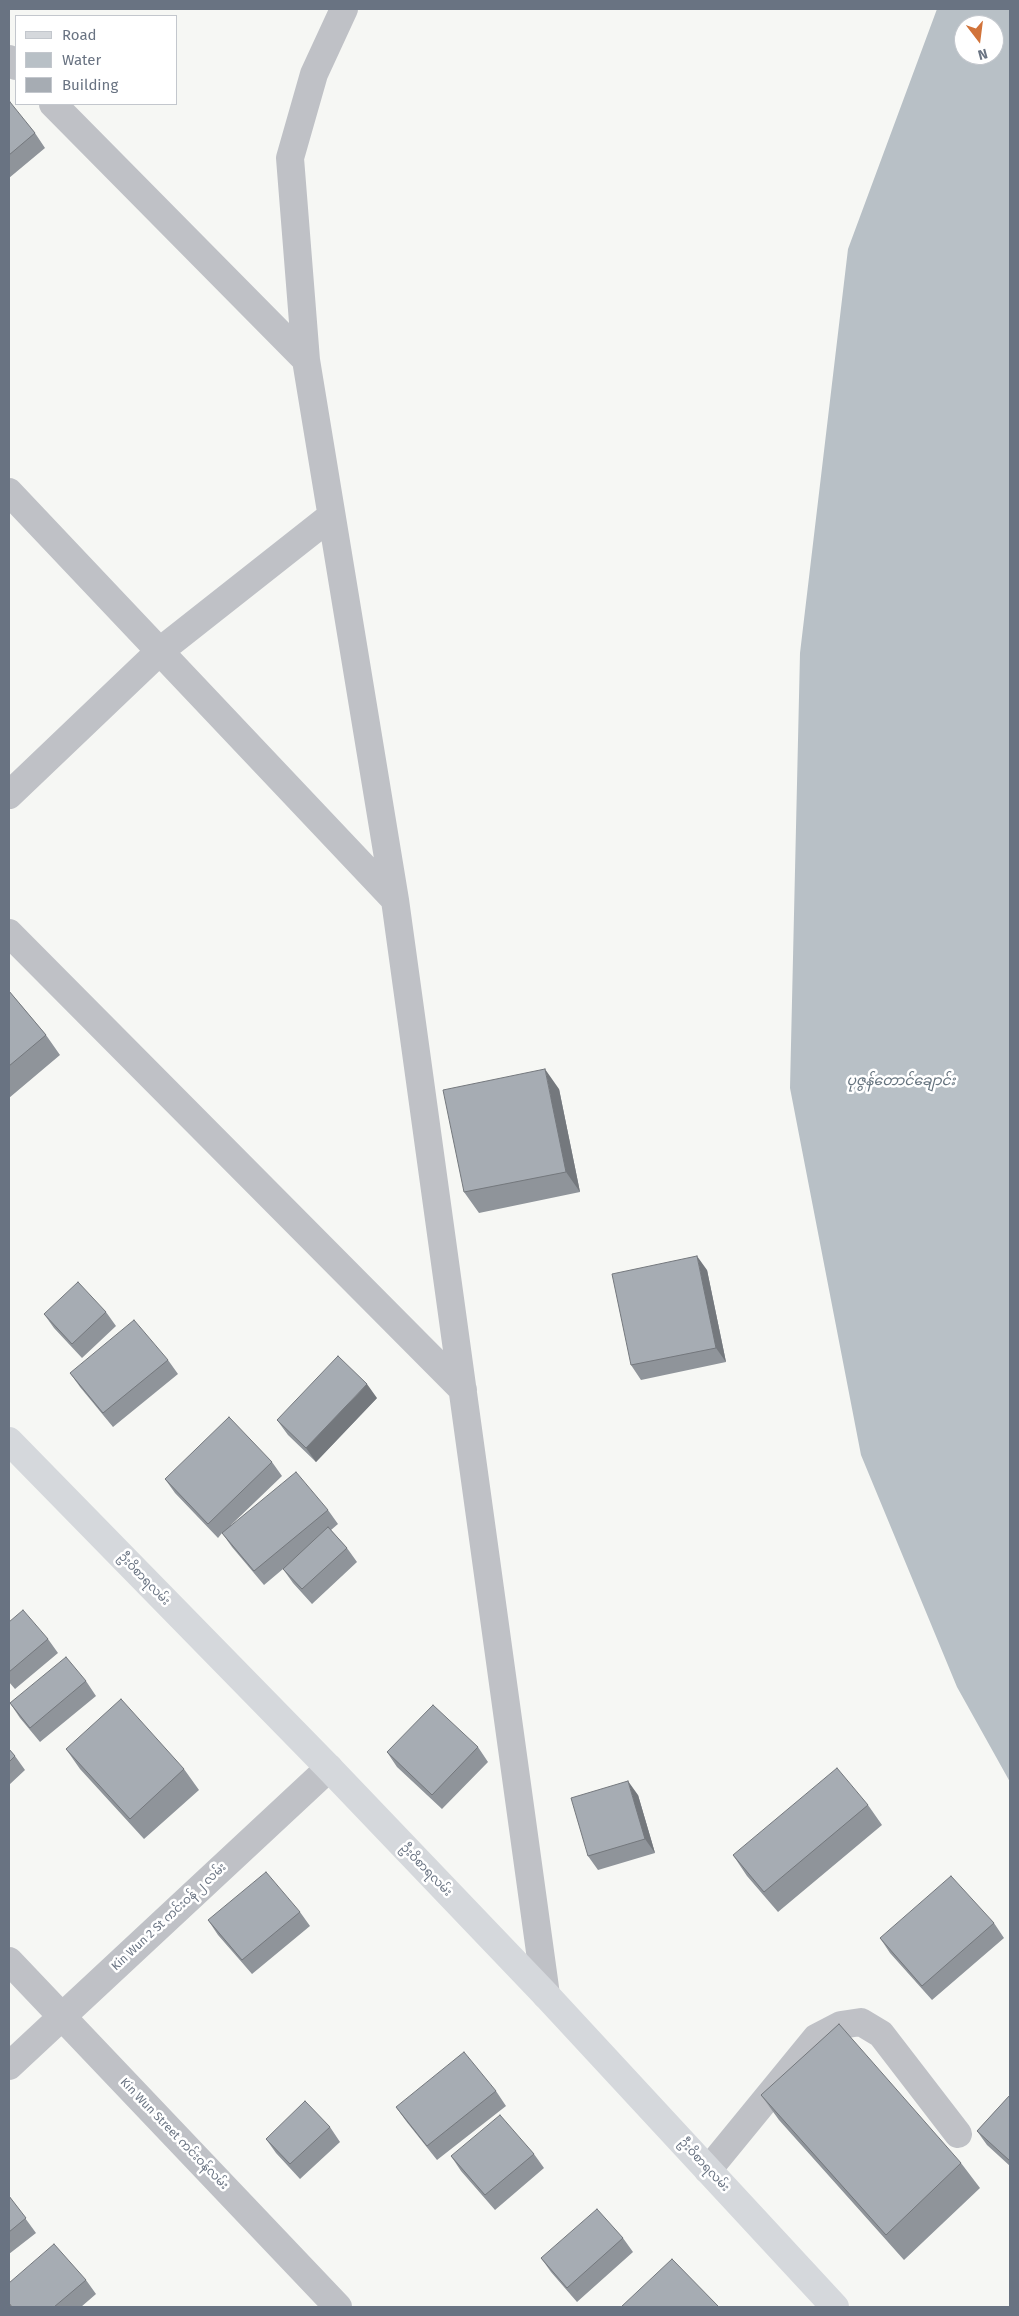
<!DOCTYPE html>
<meta charset="utf-8">
<style>
body{margin:0}
#map{position:relative;width:1019px;height:2316px;overflow:hidden;background:#f6f7f4;font-family:"Fira Sans",sans-serif}
canvas{display:block}
.frame{position:absolute;inset:0;border:10px solid #697382;pointer-events:none}
.legend{position:absolute;left:15px;top:15px;width:162px;height:90px;box-sizing:border-box;background:#fff;border:1px solid #c3c7cd;margin:0;padding:6px 9px;list-style:none;font-size:15px;color:#697382}
.legend li{display:flex;align-items:center;gap:10px;height:25px}
.legend b{width:25px;border:1px solid #c3c7cd}
.north{position:absolute;left:954px;top:15px;width:50px;height:50px;box-sizing:border-box;background:#fff;border:1px solid #c3c7cd;border-radius:50%;rotate:165deg;font-size:14px;font-weight:700;line-height:20px;text-align:center;color:#697382}
.north::after{content:'';display:block;margin:auto;width:18px;height:22px;background:#d1733a;clip-path:polygon(50% 0,100% 100%,50% 72%,0 100%)}
</style>
<div id="map">
<canvas width="1019" height="2316"></canvas>
<div class="frame"></div>
<ul class="legend">
<li><b style="height:6px;background:#d5d8dc"></b>Road</li>
<li><b style="height:14px;background:#b8c0c6"></b>Water</li>
<li><b style="height:14px;background:#a6acb3"></b>Building</li>
</ul>
<div class="north">N</div>
</div>
<script>
const g = document.querySelector('canvas').getContext('2d');
g.lineJoin = 'round';
function paint(path, color) { g.fillStyle = color; g.fill(path, 'evenodd'); }
const poly = rows => new Path2D(rows.map(r => 'M' + r).join(''));
function trace(path, color, width, dash) { g.strokeStyle = color; g.lineWidth = width; g.lineCap = dash ? 'butt' : 'round'; g.setLineDash(dash || []); g.stroke(path); }
function write(font, color, halo, rows, align = 'center') {
  g.font = font + ' "Fira Sans","Noto Sans Myanmar",sans-serif'; g.lineWidth = 5; g.setLineDash([]); g.textBaseline = 'middle'; g.strokeStyle = halo; g.fillStyle = color; for (const [text, x, y, turn = 0] of rows) {
    g.save(); g.translate(x, y); g.rotate((+turn || 0) * Math.PI / 180); g.textAlign = isNaN(turn) ? turn : align; if (halo) g.strokeText(text, 0, 0); g.fillText(text, 0, 0); g.restore();
  }
}
const water = poly([
 [937,9,1010,9,1010,1782,957,1687,861,1455,790,1088,800,653,848,249],
 [964,25,994,25,994,55,964,55]
]);
const minor = poly([
 [344,9,314,74,290,158,306,360,395,900,546,1995],
 [9,59,16,66],
 [53,104,306,360],
 [9,492,395,900],
 [9,795,160,651,330,517],
 [9,933,463,1390],
 [9,1961,338,2307],
 [9,2066,329,1768],
 [708,2170,816,2038,841,2025,861,2022,881,2034,958,2134]
]);
const major = poly([
 [9,1441,329,1768,546,1995,835,2307]
]);
const wall = poly([
 [9,103,35,133,45,148,9,178],
 [9,991,46,1035,60,1055,9,1098],
 [559,1089,580,1192,479,1213,464,1192],
 [707,1270,726,1362,641,1380,631,1365],
 [106,1312,116,1326,82,1358,54,1328,44,1314],
 [168,1360,178,1374,113,1427,80,1387,70,1373],
 [377,1398,316,1462,288,1435,277,1420],
 [272,1462,282,1476,231,1525,328,1510,338,1524,331,1530,347,1548,357,1562,312,1604,293,1583,283,1569,264,1585,232,1547,222,1533,218,1538,175,1493,165,1479],
 [9,1622,48,1639,58,1653,15,1689,9,1682],
 [86,1681,96,1696,40,1742,20,1718,10,1703],
 [478,1747,488,1762,442,1809,397,1767,387,1752],
 [9,1749,15,1756,25,1770,9,1785],
 [66,1749,184,1769,199,1790,144,1839,80,1769],
 [638,1795,655,1853,598,1870,588,1856],
 [868,1805,882,1825,778,1912,747,1876,733,1855],
 [300,1912,310,1926,252,1974,218,1935,208,1920],
 [994,1923,1004,1938,932,2000,890,1953,880,1938],
 [496,2091,506,2106,437,2160,406,2121,396,2107],
 [761,2095,961,2163,980,2188,904,2260,779,2120],
 [1010,2095,1010,2166,987,2145,977,2131],
 [330,2127,340,2142,300,2179,276,2153,266,2139],
 [534,2154,544,2168,495,2210,461,2171,451,2156],
 [9,2196,36,2233,9,2254],
 [623,2238,633,2252,577,2302,551,2272,541,2258],
 [86,2280,96,2294,81,2307,10,2307,9,2306,9,2283]
]);
const shadedWall = poly([
 [545,1069,559,1089,580,1192,566,1172],
 [697,1256,707,1270,726,1362,716,1348],
 [367,1384,377,1398,316,1462,306,1448],
 [628,1781,638,1795,655,1853,645,1839]
]);
const building = poly([
 [10,102,35,133,9,155,9,103,10,102],
 [9,991,46,1035,9,1066,9,991],
 [545,1069,566,1172,464,1192,443,1090,545,1069],
 [697,1256,716,1348,631,1365,612,1274,697,1256],
 [78,1282,106,1312,72,1344,44,1314,78,1282],
 [134,1320,168,1360,103,1413,70,1373,134,1320],
 [338,1356,367,1384,306,1448,277,1420,338,1356],
 [229,1417,272,1462,208,1524,165,1479,229,1417],
 [296,1472,328,1510,254,1571,222,1533,296,1472],
 [328,1527,347,1548,302,1589,283,1569,328,1527],
 [23,1610,48,1639,9,1672,9,1622,23,1610],
 [66,1657,86,1681,30,1728,10,1703,66,1657],
 [121,1699,184,1769,130,1819,66,1749,121,1699],
 [433,1705,478,1747,432,1795,387,1752,433,1705],
 [9,1749,15,1756,9,1762,9,1749],
 [837,1768,868,1805,764,1892,733,1855,837,1768],
 [628,1781,645,1839,588,1856,571,1798,628,1781],
 [266,1872,300,1912,242,1960,208,1920,266,1872],
 [951,1876,994,1923,922,1986,880,1938,951,1876],
 [839,2024,961,2163,886,2235,761,2095,839,2024],
 [464,2052,496,2091,427,2146,396,2107,464,2052],
 [1010,2095,1010,2161,977,2131,1010,2095],
 [305,2101,330,2127,290,2164,266,2139,305,2101],
 [500,2115,534,2154,485,2195,451,2156,500,2115],
 [9,2196,26,2218,9,2232,9,2196],
 [597,2209,623,2238,567,2288,541,2258,597,2209],
 [54,2244,86,2280,54,2307,12,2307,9,2303,9,2283,54,2244],
 [672,2259,718,2306,716,2307,621,2307,672,2259]
]);
const streetNames = [
 ["ဦးဝိစာရလမ်း",144,1579,46],
 ["ဦးဝိစာရလမ်း",426,1870,46],
 ["Kin Wun 2 St ကင်းဝန် ၂ လမ်း",169,1917,-43],
 ["Kin Wun Street ကင်းဝန်လမ်း",174,2134,46],
 ["ဦးဝိစာရလမ်း",704,2165,47]
];
const waterNames = [
 ["ပုဇွန်တောင်ချောင်း",901,1081]
];
paint(water, '#b8c0c6');
trace(minor, '#bfc1c6', 28);
trace(major, '#d5d8dc', 28);
paint(wall, '#8f949a');
paint(shadedWall, '#74787d');
paint(building, '#a6acb3');
trace(building, '#74787d', 1);
write('12px', '#697382', '#fff', streetNames);
write('italic 14px', '#65737e', '#fff', waterNames);
</script>
